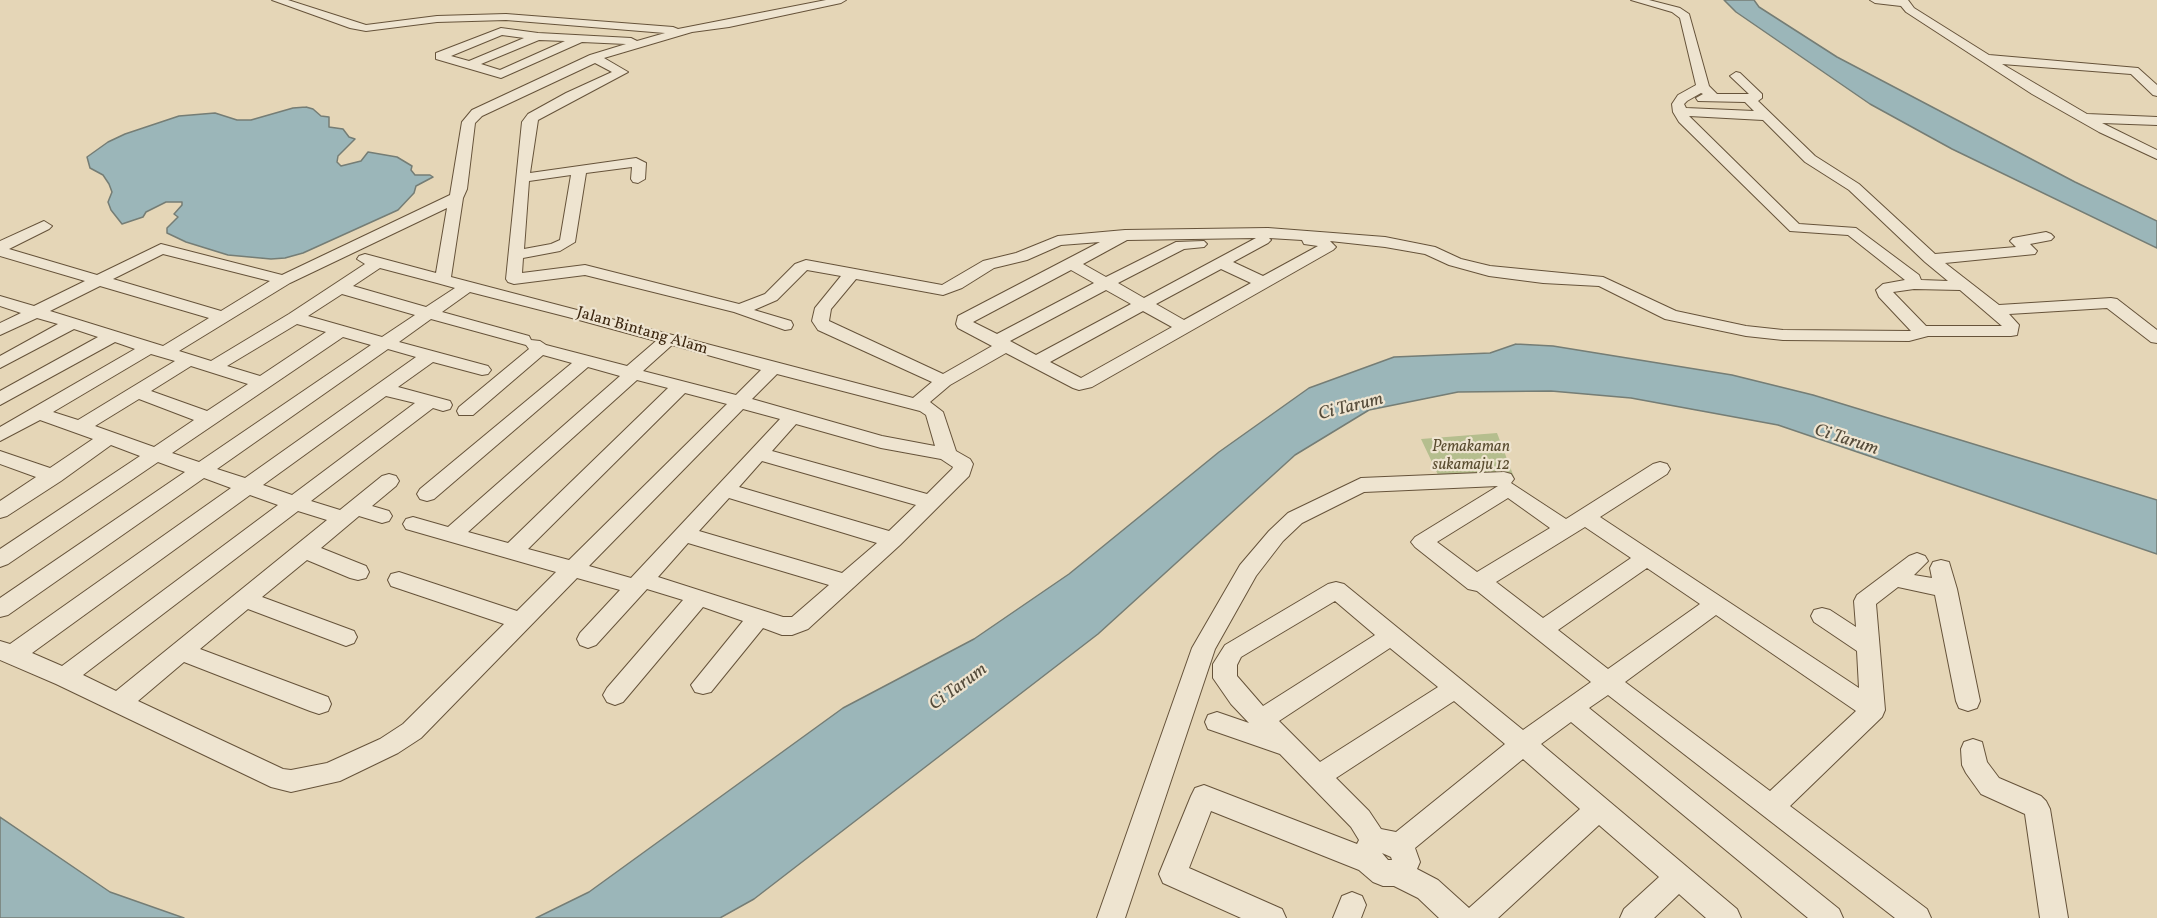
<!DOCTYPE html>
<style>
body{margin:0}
canvas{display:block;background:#e5d6b7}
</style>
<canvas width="2157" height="918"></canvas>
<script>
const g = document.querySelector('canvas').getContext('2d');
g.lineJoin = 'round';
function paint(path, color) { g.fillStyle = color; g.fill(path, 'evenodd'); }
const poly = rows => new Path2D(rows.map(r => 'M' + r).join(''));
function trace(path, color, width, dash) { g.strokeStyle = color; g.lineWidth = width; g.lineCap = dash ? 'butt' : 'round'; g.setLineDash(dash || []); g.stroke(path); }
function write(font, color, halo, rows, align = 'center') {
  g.font = font + ' Vollkorn,serif'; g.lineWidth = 4.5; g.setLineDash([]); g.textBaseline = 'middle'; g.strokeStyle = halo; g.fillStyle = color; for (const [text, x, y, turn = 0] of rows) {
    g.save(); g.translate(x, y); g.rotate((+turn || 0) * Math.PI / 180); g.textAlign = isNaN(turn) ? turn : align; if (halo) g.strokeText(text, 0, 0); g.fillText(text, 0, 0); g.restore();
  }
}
const green = poly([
 [1497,433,1514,477,1440,479,1421,439]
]);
const water = poly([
 [1724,0,1754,0,1759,7,1837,57,2075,182,2157,221,2157,248,1952,149,1870,104,1736,12,1724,0],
 [306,107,313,109,321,116,329,117,329,127,343,129,349,137,355,139,338,156,337,162,341,166,361,161,368,152,397,157,412,166,411,170,415,175,430,175,433,177,416,186,414,193,398,210,303,253,285,258,271,259,228,255,186,242,167,233,167,228,178,217,174,214,182,205,182,202,166,202,146,212,143,217,122,224,111,210,108,202,112,192,109,184,103,175,90,168,87,157,108,142,125,134,179,116,215,113,237,120,251,120,293,108,306,107],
 [1516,344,1553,346,1732,375,1813,395,2157,500,2157,554,1778,425,1631,398,1551,391,1458,392,1369,410,1295,455,1098,634,754,899,720,918,536,918,589,892,843,708,974,639,1069,574,1219,452,1309,388,1394,357,1490,353,1516,344],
 [0,817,110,892,184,918,0,918,0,817]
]);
const minor = poly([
 [272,0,288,0,366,25,437,16,506,14,673,27,678,29,826,0,846,0,841,3,729,27,692,32,604,58,628,72,538,120,530,173,636,158,646,163,645,179,638,183,633,182,631,179,632,167,586,173,575,242,560,251,523,258,522,273,585,265,739,304,765,294,795,264,806,260,942,285,983,261,1016,253,1058,236,1125,230,1268,228,1385,237,1435,247,1461,259,1490,266,1603,277,1676,311,1746,326,1783,330,1911,331,1879,297,1876,290,1883,284,1905,280,1848,235,1790,231,1679,122,1673,112,1672,104,1678,95,1696,85,1680,18,1672,12,1631,0,1649,0,1680,8,1689,14,1709,86,1717,94,1749,94,1730,76,1736,72,1740,73,1762,94,1762,98,1758,101,1815,156,1859,184,1935,254,2016,247,2010,241,2013,238,2046,232,2051,234,2054,237,2051,240,2030,244,2037,251,2035,254,1945,263,1999,305,2111,298,2117,299,2157,330,2157,343,2151,342,2107,308,2009,314,2019,325,2017,335,2011,336,1928,336,1909,341,1783,340,1746,336,1665,319,1599,286,1543,283,1489,276,1449,265,1425,254,1385,247,1330,241,1336,247,1333,250,1092,387,1079,390,1073,388,1006,353,950,385,930,402,943,412,956,451,970,459,973,464,969,476,900,545,808,629,792,635,782,635,763,628,711,692,703,694,695,692,691,685,743,621,703,607,623,702,615,705,607,702,603,695,607,688,683,600,647,589,596,645,588,648,580,645,577,639,580,633,620,590,577,578,421,738,398,753,340,781,291,792,271,787,56,684,0,660,0,641,10,644,231,488,204,478,8,615,0,617,0,598,185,472,158,462,8,564,0,567,0,549,140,456,111,445,61,481,7,516,0,518,0,501,36,477,0,464,0,451,50,468,93,439,40,420,0,441,0,427,135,349,115,342,0,405,0,391,98,337,74,329,0,368,0,356,58,324,37,318,0,335,0,323,21,313,0,306,0,296,34,306,85,281,0,256,0,241,44,221,52,226,49,229,9,249,97,275,161,244,282,275,450,195,462,122,472,110,590,55,626,44,582,42,501,78,436,59,436,53,501,28,538,33,631,38,637,41,665,33,506,20,437,22,366,31,350,28,272,0],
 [502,35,524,38,469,61,451,56,502,35],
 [539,40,565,41,500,70,481,64,539,40],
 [595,63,612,72,566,93,528,114,522,122,506,279,508,282,514,284,585,275,734,312,785,330,791,329,793,325,791,321,754,310,777,300,807,270,841,276,815,308,812,321,818,330,932,382,913,398,451,277,463,198,467,189,475,123,482,116,595,63],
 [1701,93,1703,94,1696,98,1698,101,1745,102,1754,111,1686,108,1684,104,1687,101,1701,93],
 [1689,116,1763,120,1805,162,1849,190,1925,262,1948,281,1921,280,1919,275,1856,228,1799,224,1689,116],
 [571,175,560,240,551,244,524,249,529,181,571,175],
 [447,208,436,273,365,254,359,256,357,259,365,264,289,314,211,361,179,351,290,283,447,208],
 [1256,238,1144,298,1118,283,1184,249,1204,247,1207,244,1204,241,1176,242,1106,277,1083,264,1127,240,1256,238],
 [1269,238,1302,240,1304,244,1318,246,1263,276,1233,262,1268,243,1271,240,1269,238],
 [1100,242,958,316,956,324,958,328,992,346,943,374,829,321,831,309,856,279,943,295,962,288,994,268,1027,260,1061,245,1100,242],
 [163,254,270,281,221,311,113,279,163,254],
 [380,268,437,283,455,288,426,307,353,286,380,268],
 [1221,269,1251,283,1184,320,1156,304,1221,269],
 [1071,270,1094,283,997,334,973,322,1071,270],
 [100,286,209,318,163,346,50,311,100,286],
 [1914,289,1960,290,2002,326,1926,326,1893,292,1914,289],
 [1106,290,1131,304,1036,355,1010,341,1106,290],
 [470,292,568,317,656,341,627,366,546,345,540,341,531,340,529,336,442,312,470,292],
 [342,294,415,315,382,337,308,316,342,294],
 [1143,311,1172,327,1081,378,1050,362,1143,311],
 [431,319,526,345,529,349,459,407,457,411,459,415,473,415,543,355,572,363,420,489,417,494,420,499,427,501,434,499,588,367,620,376,448,527,413,517,406,519,403,524,406,529,556,572,517,611,399,572,391,574,388,580,391,586,504,624,403,724,380,739,327,763,291,770,283,769,138,701,184,662,310,711,319,714,328,711,331,704,328,697,200,649,248,609,346,646,354,643,357,637,354,631,262,597,307,560,350,578,358,580,366,578,369,572,366,566,321,548,359,516,382,523,389,521,392,516,389,511,372,506,396,486,399,481,396,476,389,474,382,476,340,510,311,501,433,408,443,411,450,409,452,405,450,401,398,387,433,362,482,375,488,374,491,370,488,366,399,342,431,319],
 [297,324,326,332,260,376,227,366,297,324],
 [343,337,371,345,199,462,172,453,343,337],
 [672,345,761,370,736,395,643,371,672,345],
 [388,349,416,357,245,478,217,469,388,349],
 [151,354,175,361,78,420,53,412,151,354],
 [191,366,248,384,207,411,151,391,191,366],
 [777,374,920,411,926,415,935,446,882,436,752,399,777,374],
 [637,380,668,388,508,543,468,532,637,380],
 [685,393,727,404,569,560,528,549,685,393],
 [386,396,415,403,292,495,263,485,386,396],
 [139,399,194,420,154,447,95,426,139,399],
 [743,409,780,419,631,578,589,566,743,409],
 [796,424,881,448,941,459,953,467,952,469,927,494,772,451,796,424],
 [762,461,916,505,889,531,739,487,762,461],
 [250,495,278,505,62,666,32,653,250,495],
 [729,498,877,543,842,573,699,531,729,498],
 [298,511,327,520,116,691,83,675,298,511],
 [688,543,829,585,792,617,783,617,658,577,688,543],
 [1870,0,1908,0,1914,8,1989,55,2138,68,2157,85,2157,96,2153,95,2131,74,2002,64,2087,114,2157,117,2157,125,2102,123,2157,150,2157,159,2099,132,2032,94,1906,12,1901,6,1875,3,1870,0],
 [1660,462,1667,464,1670,469,1667,474,1600,517,1859,688,1857,651,1814,622,1811,616,1814,610,1822,608,1830,610,1856,627,1854,601,1857,595,1909,556,1917,553,1925,556,1928,561,1914,575,1932,578,1930,568,1933,562,1941,560,1949,562,1957,589,1980,701,1977,708,1968,711,1959,708,1956,701,1935,595,1898,587,1876,604,1885,710,1882,717,1790,806,1927,909,1931,918,1895,918,1608,695,1589,708,1839,909,1843,918,1808,918,1571,722,1541,744,1737,909,1741,918,1706,918,1679,894,1654,918,1620,918,1624,909,1659,877,1599,825,1498,918,1439,918,1418,898,1394,886,1383,886,1373,882,1359,870,1211,811,1189,868,1282,909,1286,918,1241,918,1163,883,1159,874,1191,796,1195,788,1204,785,1357,844,1359,840,1351,827,1280,754,1208,729,1205,722,1208,715,1217,712,1249,723,1231,704,1213,678,1213,664,1225,645,1328,584,1336,582,1344,584,1523,730,1591,682,1477,591,1468,589,1415,547,1411,542,1415,537,1498,486,1364,492,1302,523,1283,541,1256,576,1215,649,1125,918,1097,918,1192,648,1240,565,1269,531,1288,513,1361,478,1504,472,1511,474,1514,479,1511,483,1566,519,1653,464,1660,462],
 [1508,498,1550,528,1477,572,1437,542,1508,498],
 [1585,527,1631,558,1543,618,1496,582,1585,527],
 [1647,568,1700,604,1608,669,1558,630,1647,568],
 [1335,601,1375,635,1263,706,1237,676,1237,665,1241,657,1335,601],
 [1716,615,1856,711,1770,791,1625,682,1716,615],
 [1390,648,1438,687,1320,762,1279,721,1390,648],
 [1454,701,1505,744,1396,832,1381,829,1369,811,1336,778,1454,701],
 [1523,759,1580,809,1469,908,1438,880,1417,869,1420,862,1415,848,1523,759],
 [1382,853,1391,857,1392,860,1388,860,1382,853],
 [1973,739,1982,742,1987,762,1999,778,2041,796,2046,801,2050,809,2068,918,2040,918,2025,814,1981,794,1966,773,1962,765,1961,749,1964,742,1973,739],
 [1352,892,1362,896,1366,905,1361,918,1333,918,1342,896,1352,892]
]);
const streetNames = [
 ["Jalan Bintang Alam",642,332,16]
];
const parkNames = [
 ["Pemakaman",1471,448],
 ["sukamaju 12",1471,466]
];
const waterNames = [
 ["Ci Tarum",1351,408,-14],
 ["Ci Tarum",1846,441,18],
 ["Ci Tarum",959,688,-36]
];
paint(green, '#b5be8e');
paint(water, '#9bb6b9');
trace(water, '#757d75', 1.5);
trace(minor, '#66533a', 2);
paint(minor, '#eee4d0');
write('16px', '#3c2710', '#eee4d0', streetNames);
write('italic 16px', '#5a4d30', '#eee4d0', parkNames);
write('italic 18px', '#544b3a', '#eee4d0', waterNames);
</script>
